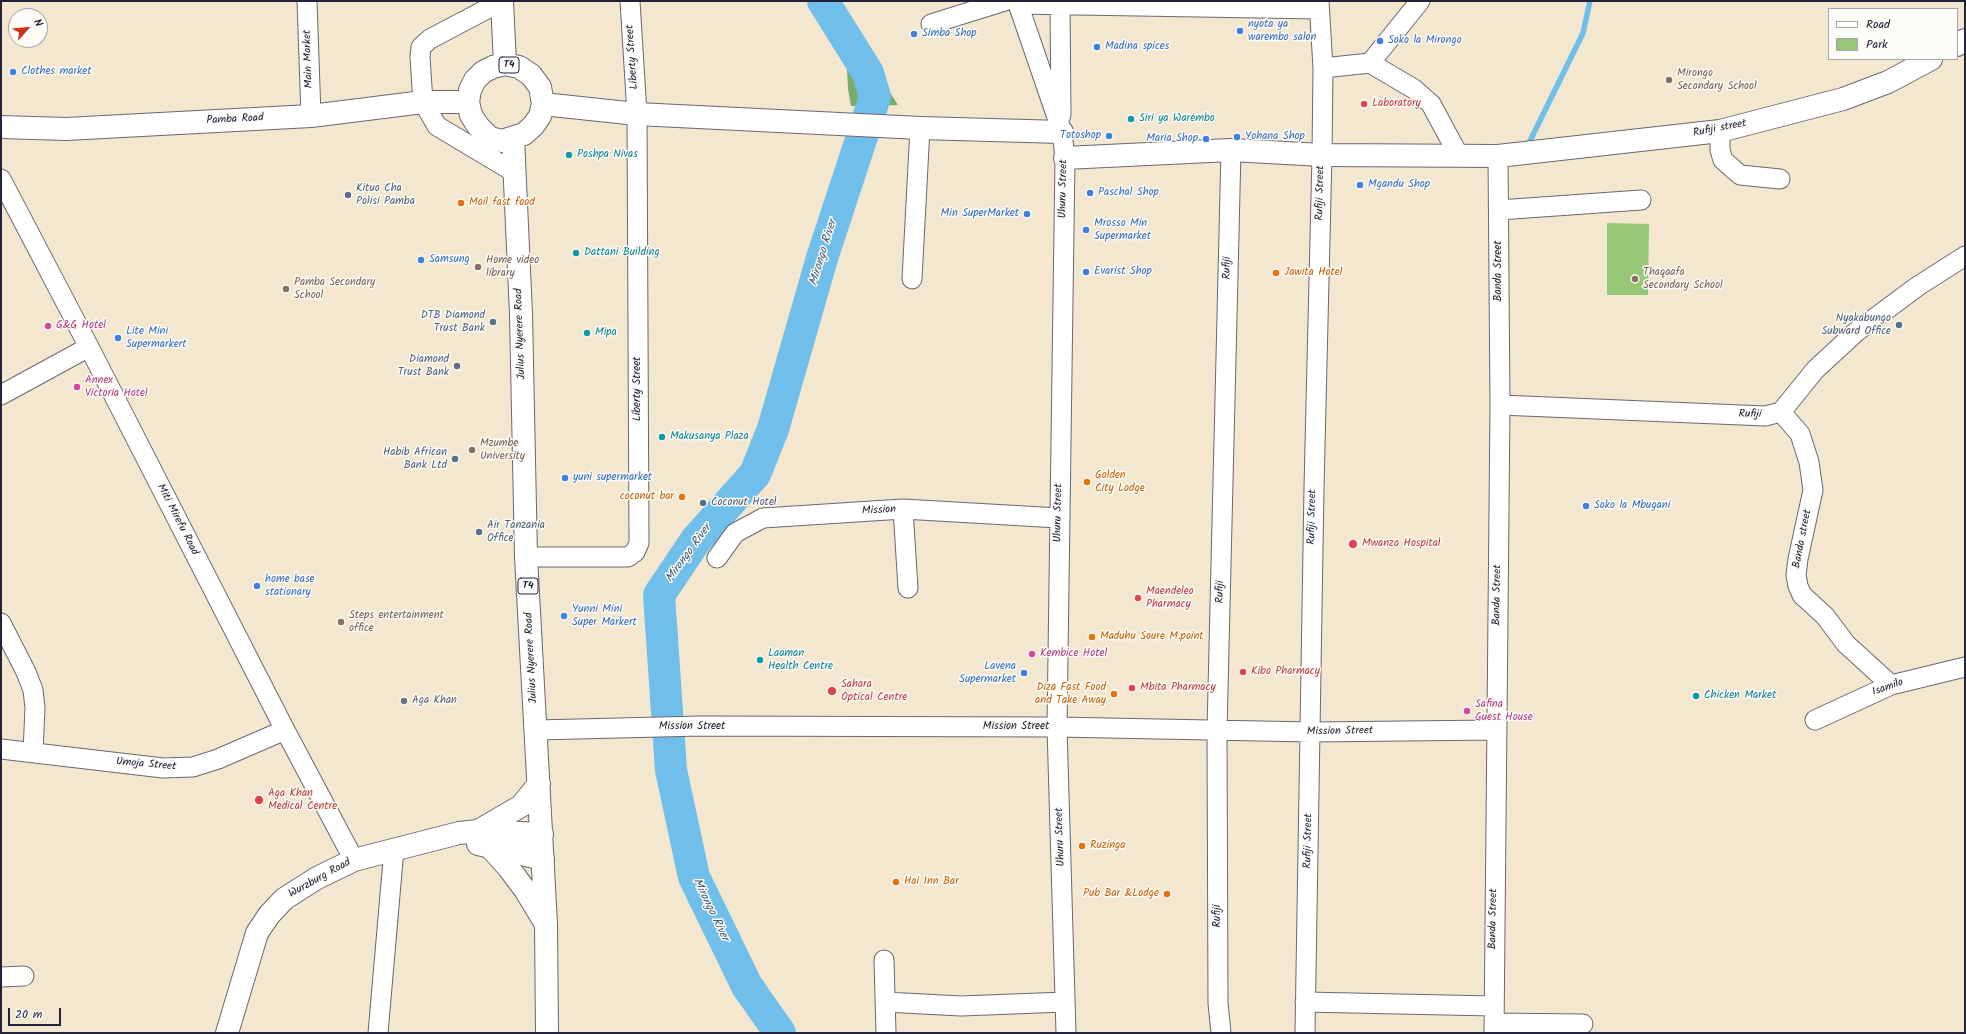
<!DOCTYPE html>
<style>
body{margin:0}
#map{position:relative;width:1966px;height:1034px;overflow:hidden;background:#f3e7cf;font-family:Kalam,sans-serif}
canvas{display:block}
.frame{position:absolute;inset:0;border:2px solid #22223b;pointer-events:none}
.legend{position:absolute;left:1828px;top:8px;width:130px;height:52px;box-sizing:border-box;background:#fdfcf7;border:1px solid #a5a5ac;margin:0;padding:5px 7px;list-style:none;font-size:12px;color:#22223b}
.legend li{display:flex;align-items:center;gap:8px;height:20px}
.legend b{width:20px;border:1px solid #a5a5ac}
.north{position:absolute;left:8px;top:8px;width:40px;height:40px;box-sizing:border-box;background:#fdfcf7;border:1px solid #a5a5ac;border-radius:50%;rotate:63deg;font-size:11px;font-weight:700;line-height:16px;text-align:center;color:#22223b}
.north::after{content:'';display:block;margin:auto;width:14px;height:18px;background:#c8321e;clip-path:polygon(50% 0,100% 100%,50% 72%,0 100%)}
.scale{position:absolute;left:8px;top:1008px;width:53px;height:18px;box-sizing:border-box;border:2px solid #22223b;border-top:0;padding-left:5px;font-size:12px;line-height:14px;white-space:nowrap;color:#22223b;-webkit-text-stroke:3px #fdfcf7;paint-order:stroke}
</style>
<div id="map">
<canvas width="1966" height="1034"></canvas>
<div class="frame"></div>
<ul class="legend">
<li><b style="height:5px;background:#fff"></b>Road</li>
<li><b style="height:11px;background:#96c777"></b>Park</li>
</ul>
<div class="north">N</div>
<div class="scale">20 m</div>
</div>
<script>
const g = document.querySelector('canvas').getContext('2d');
g.lineJoin = 'round';
function paint(path, color) { g.fillStyle = color; g.fill(path, 'evenodd'); }
const poly = rows => new Path2D(rows.map(r => 'M' + r).join(''));
function trace(path, color, width, dash) { g.strokeStyle = color; g.lineWidth = width; g.lineCap = dash ? 'butt' : 'round'; g.setLineDash(dash || []); g.stroke(path); }
function write(font, color, halo, rows, align = 'center') {
  g.font = font + ' Kalam,sans-serif'; g.lineWidth = 3; g.setLineDash([]); g.textBaseline = 'middle'; g.strokeStyle = halo; g.fillStyle = color; for (const [text, x, y, turn = 0] of rows) {
    g.save(); g.translate(x, y); g.rotate((+turn || 0) * Math.PI / 180); g.textAlign = isNaN(turn) ? turn : align; if (halo) g.strokeText(text, 0, 0); g.fillText(text, 0, 0); g.restore();
  }
}
const green = poly([
 [1607,223,1649,224,1648,295,1607,295]
]);
const forest = poly([
 [811,1,840,1,846,17,876,71,898,105,851,106,848,89,846,50,824,24]
]);
const stream = poly([
 [1527,147,1583,33,1590,1]
]);
const river = poly([
 [780,1033,747,986,694,877,671,770,659,595,696,540,755,474,773,429,822,258,875,97,868,73,823,1]
]);
const minor = poly([
 [307,1,311,116],
 [502,1,430,39,421,47,420,57,423,102,437,126,514,172],
 [1017,1,1062,132,1065,158,1057,727,1066,1033],
 [1018,4,1319,9],
 [1060,4,1061,115],
 [931,24,1005,1],
 [1370,63,1420,1],
 [1323,68,1370,63,1414,89,1431,104,1459,156],
 [1720,131,1720,150,1723,160,1740,175,1780,179],
 [1,179,89,347,285,730,354,860],
 [1499,210,1641,200],
 [912,279,920,128],
 [1,395,89,347],
 [1500,405,1765,416,1781,412,1815,370,1856,332,1918,286,1965,256],
 [1781,412,1800,434,1809,462,1813,490,1798,559,1796,575,1798,586,1802,595,1825,616,1846,644,1891,685],
 [903,509,908,588],
 [526,557,628,557,635,552,639,543,637,114,630,1],
 [717,558,735,533,763,518,903,509,1059,518],
 [1,623,26,672,33,690,35,708,33,752],
 [1815,720,1891,685,1965,667],
 [536,730,701,726,1057,727,1311,732,1496,730],
 [1,749,163,768,193,767,218,759,285,730],
 [884,960,886,1033],
 [1,977,24,976],
 [885,1002,961,1006,1065,1002],
 [1305,1002,1493,1006],
 [1494,1023,1583,1024],
 [378,1033,394,849],
 [1221,1033,1218,1003,1217,731,1231,150],
 [1305,1033,1314,488,1322,155,1323,68,1319,1],
 [1494,1033,1500,405,1498,156]
]);
const major = poly([
 [1957,45,1965,40],
 [543,104,637,114,920,128,1062,132],
 [1,127,66,129,311,116,423,102,468,102],
 [1065,158,1231,150,1322,155,1498,156,1720,131,1843,99,1888,82,1931,59],
 [478,844,543,859],
 [227,1033,257,933,269,915,284,899,317,878,354,860,459,833,478,831,542,834]
]);
const highway = poly([
 [502,1,505,64],
 [505,64,519,67,531,75,540,87,543,104,540,116,533,126,524,134,502,141,490,138,478,126,471,115,468,102,470,90,475,80,483,72,493,67,505,64],
 [513,138,521,314,526,557,546,924,547,1033],
 [478,831,521,806,539,784],
 [488,845,508,867,526,891,544,921]
]);
const markers = [
 [1240,31,4,"#3f7fe0"],
 [914,34,4,"#3f7fe0"],
 [1380,41,4,"#3f7fe0"],
 [1097,47,4,"#3f7fe0"],
 [13,72,4,"#3f7fe0"],
 [1669,80,4,"#8d6e63"],
 [1364,104,4,"#e0444e"],
 [1131,119,4,"#0f9aa8"],
 [1109,136,4,"#3f7fe0"],
 [1237,137,4,"#3f7fe0"],
 [1206,139,4,"#3f7fe0"],
 [569,155,4,"#0f9aa8"],
 [1360,185,4,"#3f7fe0"],
 [1090,193,4,"#3f7fe0"],
 [348,195,4,"#5c6f8a"],
 [461,203,4,"#e8710a"],
 [1027,214,4,"#3f7fe0"],
 [1086,230,4,"#3f7fe0"],
 [576,253,4,"#0f9aa8"],
 [421,260,4,"#3f7fe0"],
 [478,267,4,"#8d6e63"],
 [1086,272,4,"#3f7fe0"],
 [1276,273,4,"#e8710a"],
 [1635,279,4,"#8d6e63"],
 [286,289,4,"#8d6e63"],
 [493,322,4,"#5c6f8a"],
 [1899,325,4,"#5c6f8a"],
 [48,326,4,"#d1479c"],
 [587,333,4,"#0f9aa8"],
 [118,338,4,"#3f7fe0"],
 [457,366,4,"#5c6f8a"],
 [77,387,4,"#d1479c"],
 [662,437,4,"#0f9aa8"],
 [472,450,4,"#8d6e63"],
 [455,459,4,"#5c6f8a"],
 [565,478,4,"#3f7fe0"],
 [1087,482,4,"#e8710a"],
 [682,497,4,"#e8710a"],
 [703,503,4,"#5c6f8a"],
 [1586,506,4,"#3f7fe0"],
 [479,532,4,"#5c6f8a"],
 [1353,544,5,"#e0444e"],
 [257,586,4,"#3f7fe0"],
 [1138,598,4,"#e0444e"],
 [564,616,4,"#3f7fe0"],
 [341,622,4,"#8d6e63"],
 [1092,637,4,"#e8710a"],
 [1032,654,4,"#d1479c"],
 [760,660,4,"#0f9aa8"],
 [1243,672,4,"#e0444e"],
 [1024,673,4,"#3f7fe0"],
 [1132,688,4,"#e0444e"],
 [832,691,5,"#e0444e"],
 [1114,694,4,"#e8710a"],
 [1696,696,4,"#0f9aa8"],
 [404,701,4,"#6b7280"],
 [1467,711,4,"#d1479c"],
 [259,800,5,"#e0444e"],
 [1082,846,4,"#e8710a"],
 [896,882,4,"#e8710a"],
 [1167,894,4,"#e8710a"]
];
const shields = [
 [509,65,20],
 [528,586,20]
];
const shieldNames = [
 ["T4",509,65],
 ["T4",528,586]
];
const shopNames = [
 ["nyota ya",1248,25],
 ["warembo salon",1248,38],
 ["Simba Shop",922,34],
 ["Soko la Mirongo",1388,41],
 ["Madina spices",1105,47],
 ["Clothes market",21,72],
 ["Totoshop",1101,136,"right"],
 ["Yohana Shop",1245,137],
 ["Maria Shop",1198,139,"right"],
 ["Mgandu Shop",1368,185],
 ["Paschal Shop",1098,193],
 ["Min SuperMarket",1019,214,"right"],
 ["Mrosso Min",1094,224],
 ["Supermarket",1094,237],
 ["Samsung",429,260],
 ["Evarist Shop",1094,272],
 ["Lite Mini",126,332],
 ["Supermarkert",126,345],
 ["yuni supermarket",573,478],
 ["Soko la Mbugani",1594,506],
 ["home base",265,580],
 ["stationary",265,593],
 ["Yunni Mini",572,610],
 ["Super Markert",572,623],
 ["Lavena",1016,667,"right"],
 ["Supermarket",1016,680,"right"]
];
const streetNames = [
 ["Liberty Street",633,57,-94],
 ["Main Market",309,59,-92],
 ["Pamba Road",235,120,-3],
 ["Rufiji street",1720,129,-11],
 ["Uhuru Street",1064,189,-89],
 ["Rufiji Street",1321,193,-89],
 ["Rufiji",1228,268,-89],
 ["Banda Street",1499,271,-90],
 ["Julius Nyerere Road",521,334,-92],
 ["Liberty Street",638,389,-90],
 ["Rufiji",1750,415,1],
 ["Mission",879,511,-3],
 ["Uhuru Street",1059,513,-89],
 ["Rufiji Street",1313,517,-89],
 ["Miti Mirefu Road",177,520,63],
 ["Banda street",1803,539,-79],
 ["Rufiji",1221,592,-89],
 ["Banda Street",1498,595,-89],
 ["Julius Nyerere Road",532,658,-93],
 ["Isamilo",1888,688,-20],
 ["Mission Street",692,727],
 ["Mission Street",1016,727],
 ["Mission Street",1340,732,-1],
 ["Umoja Street",146,765,5],
 ["Uhuru Street",1061,837,-92],
 ["Rufiji Street",1309,841,-89],
 ["Wurzburg Road",320,879,-29],
 ["Rufiji",1218,916,-90],
 ["Banda Street",1494,919,-89]
];
const educationNames = [
 ["Mirongo",1677,74],
 ["Secondary School",1677,87],
 ["Home video",486,261],
 ["library",486,274],
 ["Thaqaafa",1643,273],
 ["Secondary School",1643,286],
 ["Pamba Secondary",294,283],
 ["School",294,296],
 ["Mzumbe",480,444],
 ["University",480,457],
 ["Steps entertainment",349,616],
 ["office",349,629]
];
const healthNames = [
 ["Laboratory",1372,104],
 ["Mwanza Hospital",1362,544],
 ["Maendeleo",1146,592],
 ["Pharmacy",1146,605],
 ["Kibo Pharmacy",1251,672],
 ["Sahara",841,685],
 ["Optical Centre",841,698],
 ["Mbita Pharmacy",1140,688],
 ["Aga Khan",268,794],
 ["Medical Centre",268,807]
];
const cultureNames = [
 ["Siri ya Warembo",1139,119],
 ["Poshpa Nivas",577,155],
 ["Dattani Building",584,253],
 ["Mipa",595,333],
 ["Makusanya Plaza",670,437],
 ["Laaman",768,654],
 ["Health Centre",768,667],
 ["Chicken Market",1704,696]
];
const serviceNames = [
 ["Kituo Cha",356,189,"left"],
 ["Polisi Pamba",356,202,"left"],
 ["DTB Diamond",485,316],
 ["Trust Bank",485,329],
 ["Nyakabungo",1891,319],
 ["Subward Office",1891,332],
 ["Diamond",449,360],
 ["Trust Bank",449,373],
 ["Habib African",447,453],
 ["Bank Ltd",447,466],
 ["Coconut Hotel",711,503,"left"],
 ["Air Tanzania",487,526,"left"],
 ["Office",487,539,"left"]
];
const foodNames = [
 ["Moil fast food",469,203],
 ["Jawita Hotel",1284,273],
 ["Golden",1095,476],
 ["City Lodge",1095,489],
 ["coconut bar",674,497,"right"],
 ["Maduhu Soure M.point",1100,637],
 ["Diza Fast Food",1106,688,"right"],
 ["and Take Away",1106,701,"right"],
 ["Ruzinga",1090,846],
 ["Hai Inn Bar",904,882],
 ["Pub Bar &Lodge",1159,894,"right"]
];
const hotelNames = [
 ["G&G Hotel",56,326],
 ["Annex",85,381],
 ["Victoria Hotel",85,394],
 ["Kembice Hotel",1040,654],
 ["Safina",1475,705],
 ["Guest House",1475,718]
];
const worshipNames = [
 ["Aga Khan",412,701]
];
const waterNames = [
 ["Mirongo River",824,253,-73],
 ["Mirongo River",689,554,-54],
 ["Mirongo River",710,910,64]
];
paint(green, '#96c777');
paint(forest, '#78ac68');
trace(stream, '#70beea', 5.5);
trace(river, '#70beea', 32);
trace(minor, '#6b676f', 21);
trace(major, '#6b676f', 24);
trace(highway, '#6b676f', 24);
trace(minor, '#fff', 19);
trace(major, '#fff', 22);
trace(highway, '#fff', 22);
for (const [x, y, r, color] of markers) { const dot = new Path2D(); dot.arc(x, y, r, 0, 2 * Math.PI); g.fillStyle = color; g.fill(dot); trace(dot, '#fdfcf7', 1.5); }
for (const [x, y, w] of shields) { const box = new Path2D(); box.roundRect(x - w / 2, y - 8, w, 16, 3); g.fillStyle = '#fdfcf7'; g.fill(box); trace(box, '#22223b', 1); }
write('bold 10px', '#22223b', null, shieldNames);
write('11px', '#366cbe', '#fdfcf7', shopNames, 'left');
write('11px', '#22223b', '#fdfcf7', streetNames);
write('11px', '#785e54', '#fdfcf7', educationNames, 'left');
write('11px', '#be3a42', '#fdfcf7', healthNames, 'left');
write('11px', '#0d838f', '#fdfcf7', cultureNames, 'left');
write('11px', '#4e5e75', '#fdfcf7', serviceNames, 'right');
write('11px', '#c56008', '#fdfcf7', foodNames, 'left');
write('11px', '#b23c85', '#fdfcf7', hotelNames, 'left');
write('11px', '#5b616d', '#fdfcf7', worshipNames, 'left');
write('italic 12px', '#3d5978', '#fdfcf7', waterNames);
</script>
